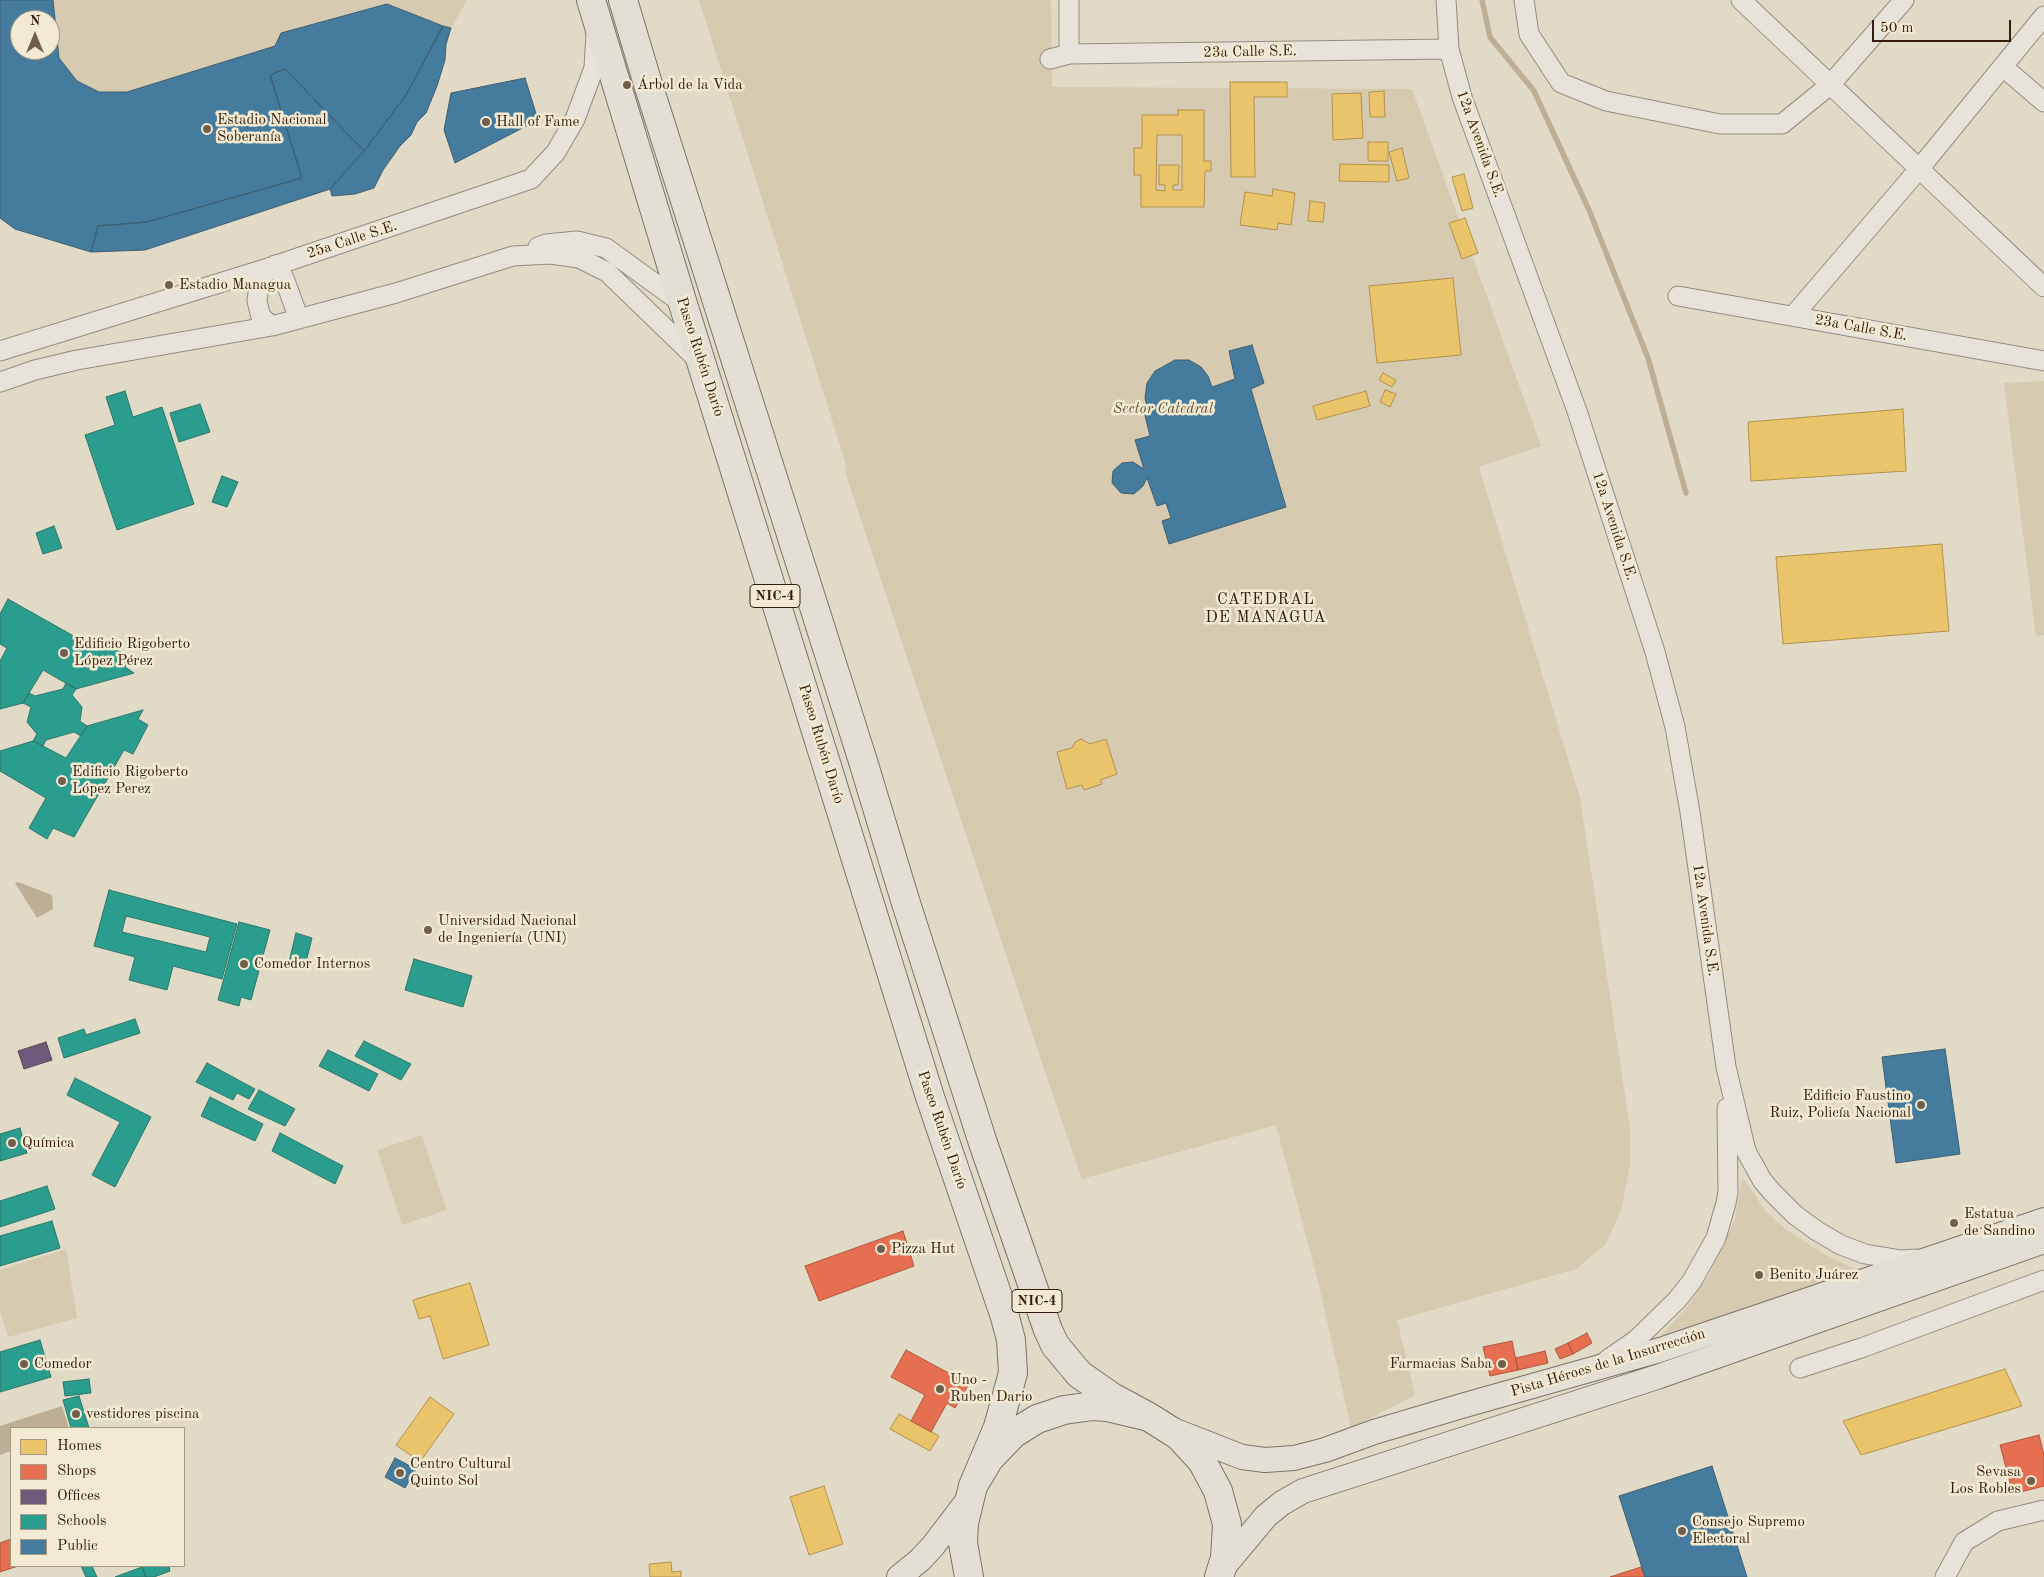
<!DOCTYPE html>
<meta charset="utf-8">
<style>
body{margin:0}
#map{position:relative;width:2044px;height:1577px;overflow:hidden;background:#e1dac7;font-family:"Old Standard TT",serif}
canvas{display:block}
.legend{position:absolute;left:10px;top:1427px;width:175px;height:140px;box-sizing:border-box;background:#f3ead3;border:1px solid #a79883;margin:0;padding:6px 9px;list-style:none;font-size:15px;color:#351d0b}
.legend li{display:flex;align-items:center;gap:10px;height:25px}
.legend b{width:25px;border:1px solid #a79883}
.north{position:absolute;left:10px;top:10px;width:50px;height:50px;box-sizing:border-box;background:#f3ead3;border:1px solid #a79883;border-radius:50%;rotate:0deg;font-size:14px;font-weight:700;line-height:20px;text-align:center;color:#351d0b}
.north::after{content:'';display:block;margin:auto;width:18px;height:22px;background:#715f4d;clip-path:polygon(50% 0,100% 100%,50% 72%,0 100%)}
.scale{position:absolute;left:1872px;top:20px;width:139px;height:22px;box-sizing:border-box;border:2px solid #351d0b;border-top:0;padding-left:6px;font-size:15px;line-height:18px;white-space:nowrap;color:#351d0b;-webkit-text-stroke:4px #f3ead3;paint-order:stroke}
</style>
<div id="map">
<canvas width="2044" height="1577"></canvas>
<ul class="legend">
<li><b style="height:14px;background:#e9c46a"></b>Homes</li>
<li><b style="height:14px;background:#e76f51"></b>Shops</li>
<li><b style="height:14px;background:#6d597a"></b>Offices</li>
<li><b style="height:14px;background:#2a9d8f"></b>Schools</li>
<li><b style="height:14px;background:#457b9d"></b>Public</li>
</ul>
<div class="north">N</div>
<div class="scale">50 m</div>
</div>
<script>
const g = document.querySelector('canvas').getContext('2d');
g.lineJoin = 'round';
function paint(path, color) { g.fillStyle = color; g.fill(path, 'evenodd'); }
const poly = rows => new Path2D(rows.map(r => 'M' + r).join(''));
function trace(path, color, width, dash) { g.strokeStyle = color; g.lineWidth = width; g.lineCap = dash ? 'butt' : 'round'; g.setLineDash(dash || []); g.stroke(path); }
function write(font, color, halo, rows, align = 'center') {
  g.font = font + ' "Old Standard TT",serif'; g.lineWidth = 5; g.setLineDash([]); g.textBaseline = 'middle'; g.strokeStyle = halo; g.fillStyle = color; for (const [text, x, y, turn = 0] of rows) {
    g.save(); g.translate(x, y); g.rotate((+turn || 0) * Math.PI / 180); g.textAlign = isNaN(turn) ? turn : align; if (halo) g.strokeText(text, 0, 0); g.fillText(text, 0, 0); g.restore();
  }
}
const green = poly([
 [0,0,467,0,451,28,437,86,426,113,417,123,411,135,400,146,383,170,374,188,355,194,332,196,330,190,145,250,91,252,15,229,0,218],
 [20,20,50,20,50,50,20,50],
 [699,0,1051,0,1052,87,1412,89,1541,446,1479,467,1580,798,1630,1128,1630,1165,1622,1207,1606,1244,1576,1269,1397,1320,1415,1395,1351,1428,1318,1281,1276,1125,1082,1179,1050,1087,846,475,845,461],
 [2044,381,2044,635,2036,636,2004,383],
 [422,1135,447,1210,402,1225,377,1150],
 [1742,1179,1744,1179,1764,1209,1785,1229,1826,1255,1859,1271,1659,1338,1686,1308,1709,1275,1735,1219],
 [66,1249,77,1318,8,1337,0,1312,0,1270]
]);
const water = poly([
 [18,882,52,895,53,909,37,918,15,883],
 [62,1406,69,1428,11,1428,11,1451,0,1455,0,1426]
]);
const homes = poly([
 [1230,82,1287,82,1287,97,1254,97,1255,177,1231,177,1230,82],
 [1384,91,1385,117,1370,117,1369,92,1384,91],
 [1361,93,1363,138,1333,140,1332,94,1361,93],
 [1178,110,1204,110,1204,161,1211,161,1211,171,1205,171,1204,207,1141,207,1141,175,1134,175,1134,148,1142,148,1142,115,1178,115,1178,110],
 [1157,135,1182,135,1182,190,1173,190,1173,185,1178,185,1179,165,1159,165,1159,185,1165,185,1165,191,1156,190,1157,135],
 [1368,142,1388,142,1388,161,1368,161,1368,142],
 [1402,148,1409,178,1397,181,1389,152,1402,148],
 [1340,164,1389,165,1389,182,1339,181,1340,164],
 [1464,174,1473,208,1462,211,1452,177,1464,174],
 [1273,189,1295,193,1291,225,1278,223,1277,230,1240,225,1245,192,1272,196,1273,189],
 [1310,201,1325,203,1323,222,1308,221,1310,201],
 [1465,218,1478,253,1462,259,1449,223,1465,218],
 [1453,278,1461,355,1377,363,1369,286,1453,278],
 [1383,373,1396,380,1392,387,1379,380,1383,373],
 [1385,390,1396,394,1390,407,1380,402,1385,390],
 [1366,391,1370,406,1317,420,1313,406,1366,391],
 [1903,409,1906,471,1751,481,1748,422,1903,409],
 [1942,544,1949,631,1783,644,1776,557,1942,544],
 [1081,739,1090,744,1106,739,1117,774,1100,780,1102,784,1084,790,1082,785,1067,789,1057,752,1072,748,1075,742,1081,739],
 [470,1283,489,1345,443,1359,430,1316,419,1319,413,1300,470,1283],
 [2005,1369,2022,1406,1861,1455,1843,1421,2005,1369],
 [430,1397,454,1414,420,1462,396,1445,430,1397],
 [899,1414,939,1436,930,1451,890,1429,899,1414],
 [824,1486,843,1544,809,1555,790,1497,824,1486],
 [671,1562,672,1572,681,1571,681,1577,650,1577,649,1564,671,1562]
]);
const shops = poly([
 [903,1231,914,1266,819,1301,805,1266,903,1231],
 [1587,1333,1592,1343,1573,1354,1568,1343,1587,1333],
 [1512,1341,1518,1370,1490,1376,1483,1347,1512,1341],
 [1568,1343,1573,1354,1560,1359,1555,1349,1568,1343],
 [906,1350,969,1384,955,1408,947,1403,931,1432,911,1421,925,1395,891,1377,906,1350],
 [1545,1351,1548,1363,1518,1370,1516,1358,1545,1351],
 [2039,1435,2044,1455,2044,1486,2013,1494,2000,1445,2039,1435],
 [11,1539,11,1566,18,1566,0,1572,0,1543,11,1539],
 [1641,1567,1645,1577,1610,1577,1641,1567]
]);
const offices = poly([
 [46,1042,52,1060,24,1069,18,1051,46,1042]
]);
const schools = poly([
 [125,391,133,417,162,407,194,504,117,530,85,435,115,425,106,397,125,391],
 [200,404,210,432,179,442,170,413,200,404],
 [222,476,238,482,227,507,212,502,222,476],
 [54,526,62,548,43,554,36,533,54,526],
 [8,599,95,648,100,640,131,658,125,667,134,673,76,689,43,670,23,703,0,709,0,661,7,648,0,644,0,614,8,599],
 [66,683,76,689,72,695,82,707,80,721,87,726,81,736,74,732,46,740,43,746,33,741,37,734,27,722,31,707,23,703,29,693,35,696,63,689,66,683],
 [143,710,138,719,148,725,133,754,124,750,74,837,53,828,47,839,29,828,46,798,0,771,0,751,33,741,66,758,87,726,143,710],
 [109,890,237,924,222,979,173,966,167,990,129,980,135,957,94,946,109,890],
 [126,916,210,937,206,952,122,932,126,916],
 [239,922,270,930,251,1000,241,997,239,1006,218,1000,239,922],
 [296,933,312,938,305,966,289,962,296,933],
 [414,959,472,976,463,1007,405,990,414,959],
 [135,1019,140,1033,64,1058,58,1038,84,1029,86,1035,135,1019],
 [364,1041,411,1064,401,1080,355,1056,364,1041],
 [328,1050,378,1074,369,1091,319,1066,328,1050],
 [207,1063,255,1089,249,1099,237,1093,233,1100,196,1082,207,1063],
 [75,1078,151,1117,115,1187,92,1175,120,1122,67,1095,75,1078],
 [259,1090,295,1109,285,1126,248,1109,259,1090],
 [210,1097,263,1124,255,1141,201,1116,210,1097],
 [20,1128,27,1153,0,1161,0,1134,20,1128],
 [280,1133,343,1166,335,1184,272,1151,280,1133],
 [47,1186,55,1209,0,1227,0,1201,47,1186],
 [52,1221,60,1248,0,1266,0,1236,52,1221],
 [40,1340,51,1377,0,1392,0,1352,40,1340],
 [89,1379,91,1393,65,1396,63,1382,89,1379],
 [79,1396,89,1428,71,1428,63,1400,79,1396],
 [81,1566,92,1566,97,1577,86,1577,81,1566],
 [142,1566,169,1566,170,1571,154,1577,146,1577,142,1566],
 [142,1567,146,1577,115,1577,142,1567]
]);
const public = poly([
 [0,0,53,0,59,58,77,81,99,92,127,92,275,46,281,33,387,4,443,26,406,95,364,151,285,69,270,75,302,178,147,222,98,226,91,252,15,229,0,218,0,0],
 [20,20,50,20,50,50,20,50,20,20],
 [443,26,451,28,446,44,445,60,437,86,426,113,417,122,411,135,400,146,383,170,374,188,355,194,332,196,330,189,364,151,406,95,443,26],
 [285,69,364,151,330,189,145,250,91,252,98,226,147,222,302,178,270,75,285,69],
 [525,78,538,120,455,163,444,130,451,93,525,78],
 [1252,345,1264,383,1251,389,1286,507,1169,544,1162,521,1171,518,1166,503,1157,506,1147,478,1143,486,1134,494,1121,493,1112,483,1113,471,1122,463,1133,462,1144,469,1135,440,1150,436,1143,407,1147,406,1145,398,1147,383,1155,371,1175,360,1189,360,1201,367,1208,376,1212,387,1235,379,1229,351,1252,345],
 [1945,1049,1960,1154,1896,1163,1882,1057,1945,1049],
 [395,1458,416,1469,405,1488,385,1477,395,1458],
 [1712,1466,1747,1577,1645,1577,1619,1496,1712,1466]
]);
const stream = poly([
 [1482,0,1490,37,1534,91,1589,210,1648,358,1686,493]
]);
const minor = poly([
 [1069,0,1069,54],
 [1446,0,1449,49,1462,97,1577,411,1655,652,1675,727,1690,812,1726,1067,1746,1151,1762,1180,1772,1192,1795,1215,1817,1231,1841,1245,1865,1254,1901,1260,1917,1259],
 [1524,0,1529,34,1561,83,1606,101,1720,124,1782,124,1830,85,1904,0],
 [1741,0,2044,287],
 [1050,59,1069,54,1449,49],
 [2003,67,2044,102],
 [538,247,546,244,577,241,606,248,683,304],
 [275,265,284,278,299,319],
 [268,268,259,284,257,301,261,317,272,326],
 [1678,296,2044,361],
 [1793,316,1919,169,2044,16],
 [0,351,268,268,531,179,556,152,575,119,594,68,596,34],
 [0,382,35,370,77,360,272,326,396,293,513,256,550,254,579,258,607,272,698,360],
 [1607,1360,1636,1340,1677,1300,1692,1281,1716,1238,1726,1203,1728,1192,1727,1108],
 [1800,1368,1864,1347,2044,1280],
 [1945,1577,1964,1542,1998,1521,2044,1510]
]);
const major = poly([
 [1173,1430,1242,1457,1265,1460,1294,1458,1325,1450,1374,1432,1465,1405,1660,1350,2044,1220],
 [1221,1570,1266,1516,1282,1503,1303,1491,1657,1377,2044,1241],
 [899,1577,920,1560,933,1546,968,1500]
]);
const highway = poly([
 [591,0,683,304,930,1097,1005,1317,1011,1340,1013,1373,998,1427,973,1486],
 [623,0,648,84,862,758,905,900,983,1143,1048,1330,1055,1345,1079,1374,1112,1397,1149,1417],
 [969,1577,963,1543,964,1523,973,1486,989,1459,1013,1434,1037,1419,1064,1410,1093,1406,1107,1407,1149,1417,1179,1436,1202,1461,1218,1491,1227,1524,1225,1558,1219,1577]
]);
const markers = [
 [627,85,5,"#715f4d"],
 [486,122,5,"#715f4d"],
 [207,129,5,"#715f4d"],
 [169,285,5,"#715f4d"],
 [64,653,5,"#715f4d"],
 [62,781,5,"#715f4d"],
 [428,930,5,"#715f4d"],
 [244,964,5,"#715f4d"],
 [1921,1105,5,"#715f4d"],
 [12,1143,5,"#715f4d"],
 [1954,1223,5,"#715f4d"],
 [881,1249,5,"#715f4d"],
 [1759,1275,5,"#715f4d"],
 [24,1364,5,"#715f4d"],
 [1502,1364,5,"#715f4d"],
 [940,1389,5,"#715f4d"],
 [76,1414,5,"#715f4d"],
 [400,1473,5,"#715f4d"],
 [2031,1481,5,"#715f4d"],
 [1682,1531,5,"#715f4d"]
];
const shields = [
 [775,596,50],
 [1037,1301,50]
];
const shieldNames = [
 ["NIC-4",775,596],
 ["NIC-4",1037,1301]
];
const streetNames = [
 ["23a Calle S.E.",1250,52,-1],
 ["12a Avenida S.E.",1480,144,70],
 ["25a Calle S.E.",352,240,-18],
 ["23a Calle S.E.",1861,328,10],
 ["Paseo Rubén Darío",700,357,72],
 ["12a Avenida S.E.",1614,526,72],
 ["Paseo Rubén Darío",821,744,73],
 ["12a Avenida S.E.",1705,920,82],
 ["Paseo Rubén Darío",942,1130,71],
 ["Pista Héroes de la Insurrección",1608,1363,-17]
];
const poiNames = [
 ["Árbol de la Vida",637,85],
 ["Estadio Nacional",217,120],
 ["Soberanía",217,137],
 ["Hall of Fame",496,122],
 ["Estadio Managua",179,285],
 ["Edificio Rigoberto",74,644],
 ["López Pérez",74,661],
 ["Edificio Rigoberto",72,772],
 ["López Perez",72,789],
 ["Universidad Nacional",438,921],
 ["de Ingeniería (UNI)",438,938],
 ["Comedor Internos",254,964],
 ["Edificio Faustino",1911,1096,"right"],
 ["Ruiz, Policía Nacional",1911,1113,"right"],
 ["Química",22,1143],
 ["Estatua",1964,1214],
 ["de Sandino",1964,1231],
 ["Pizza Hut",891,1249],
 ["Benito Juárez",1769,1275],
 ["Comedor",34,1364],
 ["Farmacias Saba",1492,1364,"right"],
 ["Uno -",950,1380],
 ["Ruben Dario",950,1397],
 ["vestidores piscina",86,1414],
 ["Centro Cultural",410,1464],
 ["Quinto Sol",410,1481],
 ["Sevasa",2021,1472,"right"],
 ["Los Robles",2021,1489,"right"],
 ["Consejo Supremo",1692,1522],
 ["Electoral",1692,1539]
];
const parkNames = [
 ["Sector Catedral",1163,409]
];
const neighbourhoodNames = [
 ["CATEDRAL",1266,600],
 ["DE MANAGUA",1266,618]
];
paint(green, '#d6cab0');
paint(water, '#bdaf95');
paint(homes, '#e9c46a');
trace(homes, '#b3924e', 1);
paint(shops, '#e76f51');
trace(shops, '#b2563c', 1);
paint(offices, '#6d597a');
trace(offices, '#5c4759', 1);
paint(schools, '#2a9d8f');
trace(schools, '#2d7767', 1);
paint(public, '#457b9d');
trace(public, '#405f71', 1);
trace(stream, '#bdaf95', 5.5);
trace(minor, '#948c80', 21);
trace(major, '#7b7367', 26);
trace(highway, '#7b7367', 30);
trace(minor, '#e8e3da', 19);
trace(major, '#e4dfd4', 24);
trace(highway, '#e4dfd4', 28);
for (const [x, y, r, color] of markers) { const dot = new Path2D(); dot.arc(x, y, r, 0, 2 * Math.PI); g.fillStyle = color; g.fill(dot); trace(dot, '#f3ead3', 2); }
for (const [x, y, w] of shields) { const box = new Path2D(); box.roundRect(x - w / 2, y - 11.5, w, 23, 4); g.fillStyle = '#f3ead3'; g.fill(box); trace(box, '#351d0b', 1); }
write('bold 14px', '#351d0b', null, shieldNames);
write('15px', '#351d0b', '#f3ead3', streetNames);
write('15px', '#351d0b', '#f3ead3', poiNames, 'left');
write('italic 15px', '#634d37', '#f3ead3', parkNames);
g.letterSpacing = '1px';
write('16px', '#351d0b', '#f3ead3', neighbourhoodNames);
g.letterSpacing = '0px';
</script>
